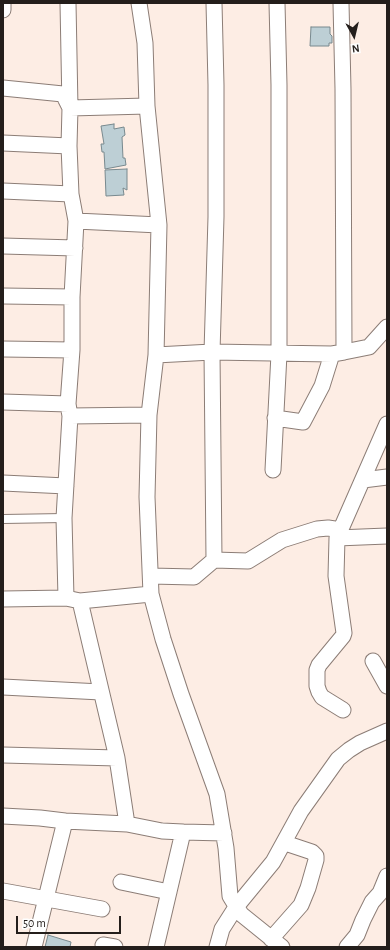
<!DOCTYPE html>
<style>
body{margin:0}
#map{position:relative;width:390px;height:950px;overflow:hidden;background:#fdede4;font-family:"Alegreya Sans",sans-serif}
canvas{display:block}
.frame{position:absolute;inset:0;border:4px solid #241e1b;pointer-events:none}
.north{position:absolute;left:334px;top:16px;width:40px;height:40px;-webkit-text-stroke:3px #fefefe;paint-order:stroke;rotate:172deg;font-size:11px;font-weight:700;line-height:16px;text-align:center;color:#241e1b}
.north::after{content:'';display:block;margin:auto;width:14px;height:18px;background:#241e1b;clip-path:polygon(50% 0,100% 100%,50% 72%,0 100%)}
.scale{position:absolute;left:16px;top:916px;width:105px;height:18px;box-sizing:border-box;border:2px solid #241e1b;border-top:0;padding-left:5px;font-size:12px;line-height:14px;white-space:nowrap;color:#241e1b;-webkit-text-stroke:3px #fefefe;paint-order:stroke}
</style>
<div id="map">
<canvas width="390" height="950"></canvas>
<div class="frame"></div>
<div class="north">N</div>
<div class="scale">50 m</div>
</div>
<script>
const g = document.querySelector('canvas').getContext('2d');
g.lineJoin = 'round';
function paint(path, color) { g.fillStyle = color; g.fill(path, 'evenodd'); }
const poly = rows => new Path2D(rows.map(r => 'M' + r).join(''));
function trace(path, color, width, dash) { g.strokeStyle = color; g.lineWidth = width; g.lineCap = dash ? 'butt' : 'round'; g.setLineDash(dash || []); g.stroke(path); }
const building = poly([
 [311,27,330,27,330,34,332,36,332,43,329,43,329,46,310,46,311,27],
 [114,124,114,129,124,127,125,135,122,137,123,158,125,158,126,165,105,169,104,152,102,152,101,144,104,144,101,126,114,124],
 [127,169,127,190,123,188,124,195,106,196,105,170,127,169],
 [48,935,71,942,70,947,45,947,48,935]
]);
const service = poly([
 [3,519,64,518]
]);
const minor = poly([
 [68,3,70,108,69,146,71,194],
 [139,3,145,43,147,106,159,225,156,355,149,415,147,497,151,594,163,639,181,694,217,794,226,848,230,896,241,914,282,947],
 [3,10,3,3],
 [3,88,63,94,70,108,147,106],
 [3,143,69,146],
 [3,191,71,194,76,221,72,297,72,350,68,404,70,416,64,518,66,598],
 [76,221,159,225],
 [3,246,75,248],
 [3,296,72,297],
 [3,349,72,350],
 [344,352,369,347,387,327],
 [156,355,212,352,332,354,344,352,343,89,341,3],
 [3,402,68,404],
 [70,416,149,415],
 [275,418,303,422,322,386,332,354],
 [273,470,279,354,279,85,277,3],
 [363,480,387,477],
 [3,483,66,486],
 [337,538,387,536],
 [214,560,248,561,282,540,317,529,328,528,341,530],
 [151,576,194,577,214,560,212,352,216,217,216,85,214,3],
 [3,599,66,598,80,601,151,594],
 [373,661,387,686],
 [3,687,101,692],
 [343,710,322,697,319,692,317,686,317,670,319,665,343,636,344,633,336,576,337,538,387,424],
 [3,755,117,758],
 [3,816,40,818,65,821],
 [127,824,162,831,183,832,156,947],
 [183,832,224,833],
 [121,882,169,892],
 [3,891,102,909],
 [271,939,301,905,308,888,316,860,316,856,312,852,285,843],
 [103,945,115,947],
 [34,947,65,821,127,824,117,758,80,601],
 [217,947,222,929,236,907,273,862,301,811,338,759,349,750,360,743,387,731],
 [347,947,357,935,363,920,372,902,380,893,387,876]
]);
paint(building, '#bdcfd5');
trace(building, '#78898e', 1);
trace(service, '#8c7d76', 10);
trace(minor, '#8c7d76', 17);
trace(service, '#fff', 8);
trace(minor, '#fff', 15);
</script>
